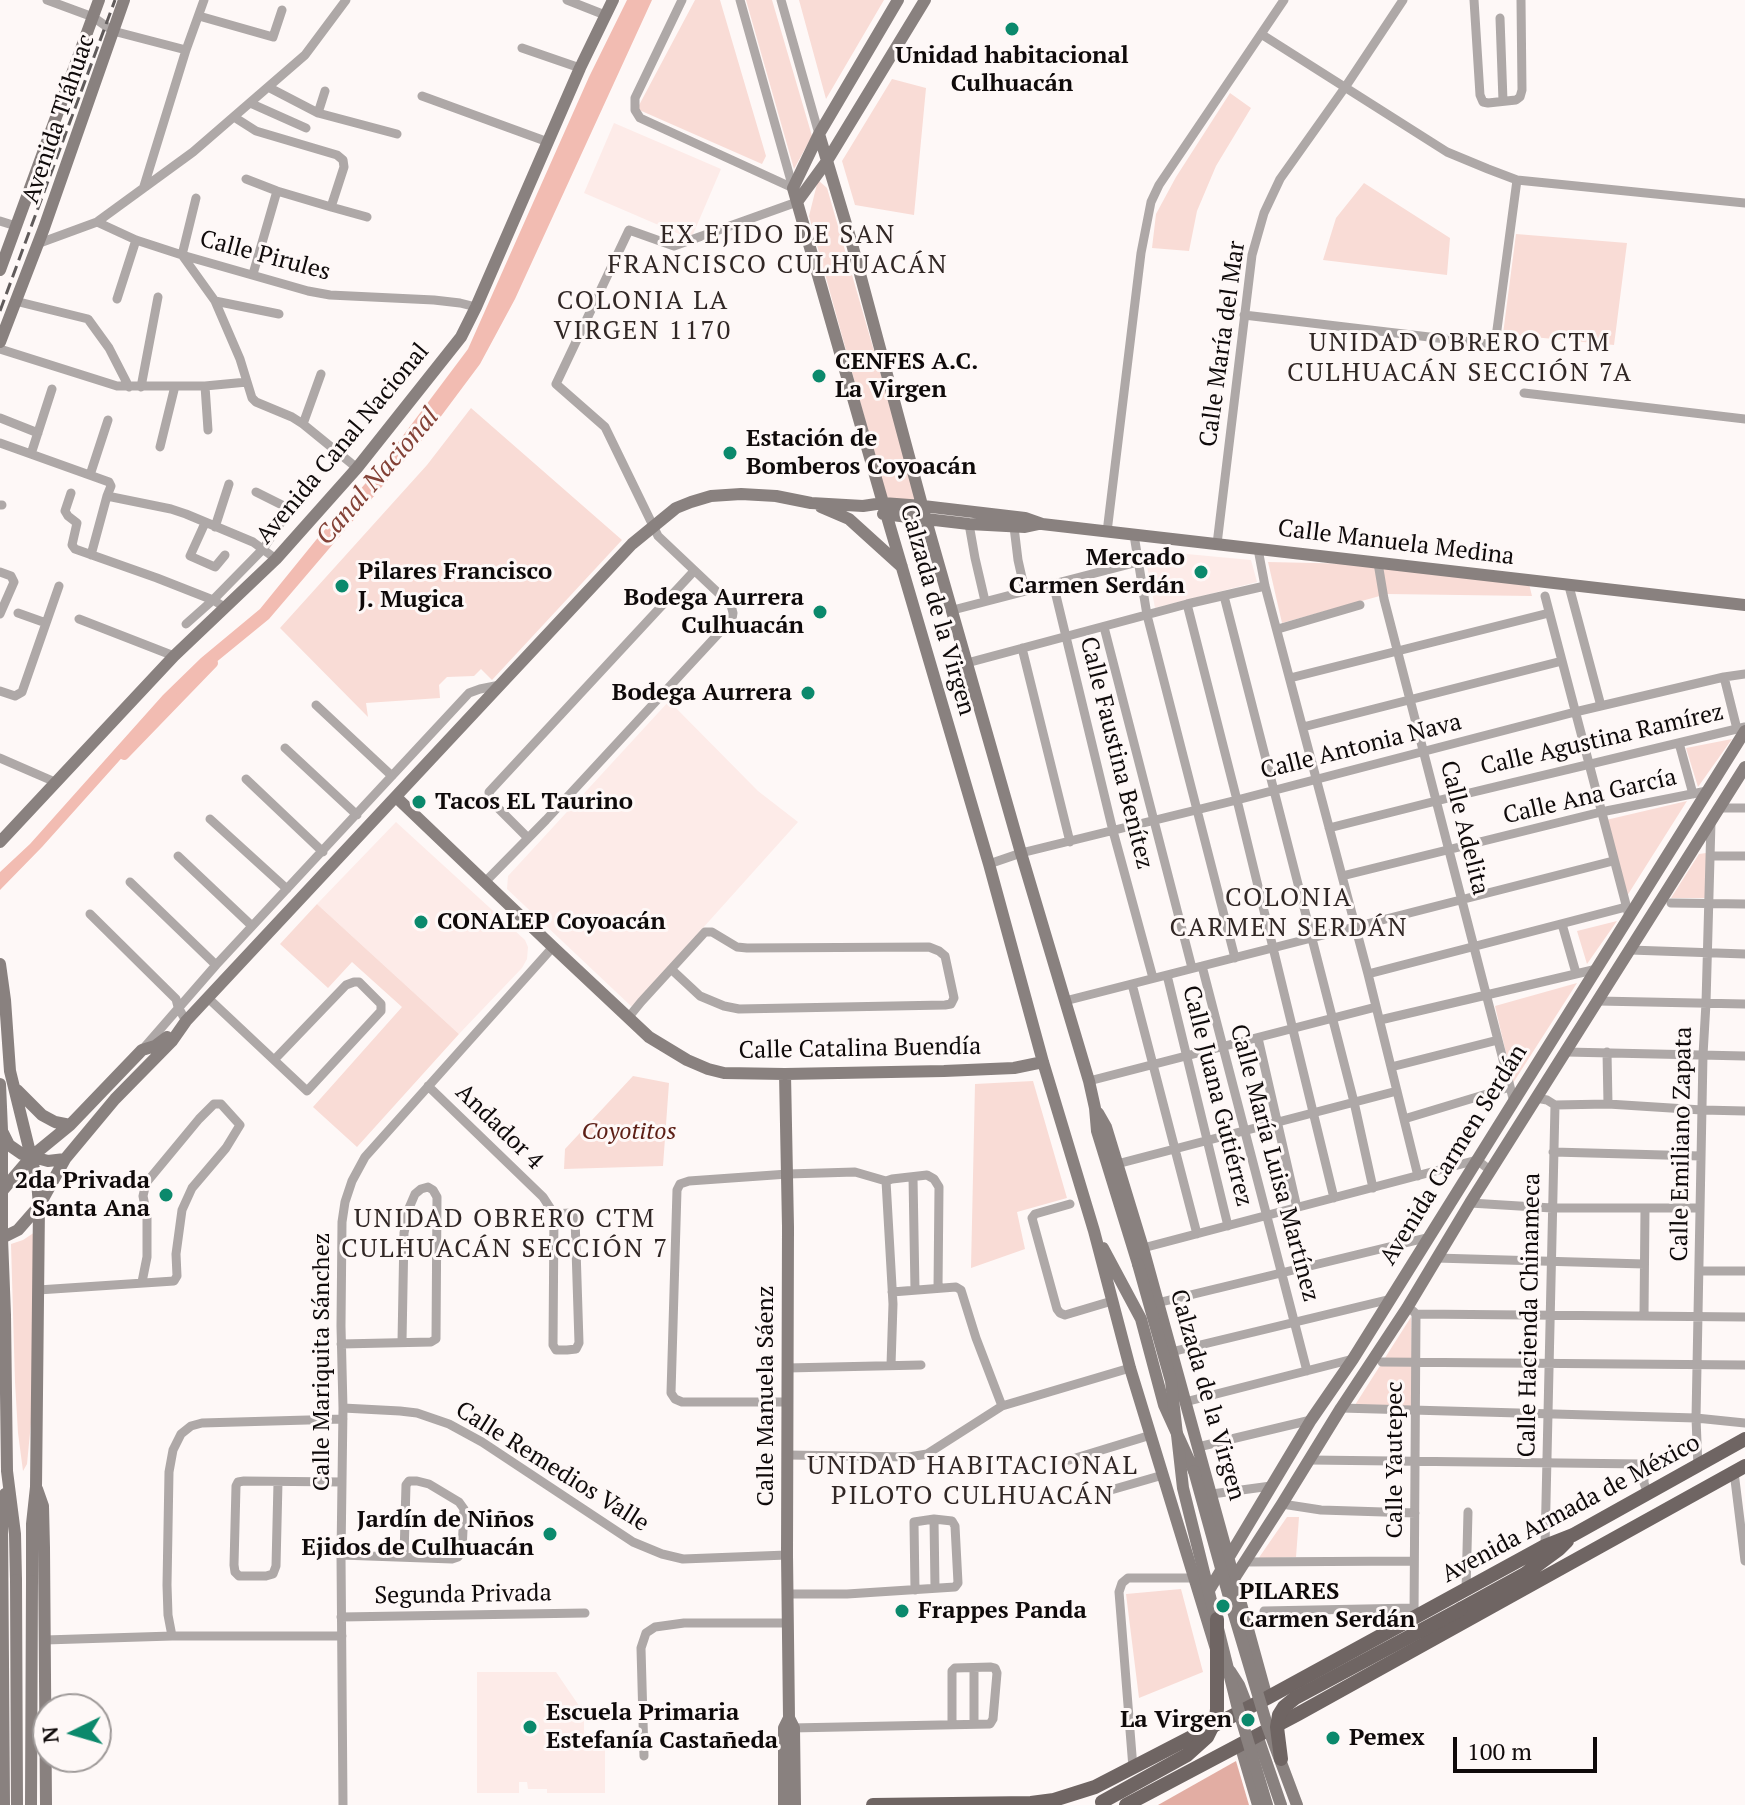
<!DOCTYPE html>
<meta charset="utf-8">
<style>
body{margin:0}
#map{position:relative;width:1745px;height:1805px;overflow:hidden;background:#fef8f7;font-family:"PT Serif",serif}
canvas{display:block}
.north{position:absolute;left:32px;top:1693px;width:80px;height:80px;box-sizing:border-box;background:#fef8f7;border:2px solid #9e9998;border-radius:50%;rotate:265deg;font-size:22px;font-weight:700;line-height:32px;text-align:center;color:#0f0a0a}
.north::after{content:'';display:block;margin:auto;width:28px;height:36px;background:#0b896c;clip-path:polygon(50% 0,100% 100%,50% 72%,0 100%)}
.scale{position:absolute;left:1453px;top:1737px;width:144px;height:36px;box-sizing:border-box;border:4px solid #0f0a0a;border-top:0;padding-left:10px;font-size:24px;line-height:28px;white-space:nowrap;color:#0f0a0a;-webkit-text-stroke:6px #fef8f7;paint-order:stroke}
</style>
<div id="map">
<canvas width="1745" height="1805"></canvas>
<div class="north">N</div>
<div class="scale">100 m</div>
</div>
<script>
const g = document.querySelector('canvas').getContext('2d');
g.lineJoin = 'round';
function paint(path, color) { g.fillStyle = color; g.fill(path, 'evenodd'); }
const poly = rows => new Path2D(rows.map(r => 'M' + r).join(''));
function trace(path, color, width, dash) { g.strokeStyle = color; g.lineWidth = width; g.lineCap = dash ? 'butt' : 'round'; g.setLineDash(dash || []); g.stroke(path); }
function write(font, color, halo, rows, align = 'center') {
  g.font = font + ' "PT Serif",serif'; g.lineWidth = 6; g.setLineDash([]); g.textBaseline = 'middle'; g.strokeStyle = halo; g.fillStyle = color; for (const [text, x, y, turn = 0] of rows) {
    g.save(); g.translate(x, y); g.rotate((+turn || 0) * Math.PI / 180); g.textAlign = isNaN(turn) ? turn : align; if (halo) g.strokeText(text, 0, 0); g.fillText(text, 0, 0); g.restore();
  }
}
const built = poly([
 [614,123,721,169,691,239,584,193],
 [1144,550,1251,560,1257,582,1155,608],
 [669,701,758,791,798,822,632,1007,507,889,508,876],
 [396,822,525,940,528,947,527,959,522,968,459,1034,317,904],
 [477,1672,556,1672,584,1713,584,1741,605,1742,605,1793,547,1793,547,1789,528,1789,527,1782,519,1782,519,1793,477,1793]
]);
const green = poly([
 [695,0,720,0,766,156,762,164,637,109],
 [746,0,772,0,812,136,794,169],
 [799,0,884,0,826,99],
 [892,79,926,88,914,215,855,205,842,161],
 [1230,93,1251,108,1216,166,1197,211,1189,251,1152,248,1156,214,1176,177],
 [818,180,827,188,917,500,887,499,809,216],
 [1364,183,1450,238,1447,275,1323,260,1336,218],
 [1516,234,1627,243,1614,345,1503,334],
 [471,408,622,540,492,680,481,669,474,676,447,677,439,685,440,698,366,703,368,717,280,628,427,465],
 [1268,562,1360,564,1529,584,1532,596,1387,594,1282,623],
 [1732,739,1698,787,1686,748],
 [1687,801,1627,896,1606,820],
 [1706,853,1707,898,1671,898,1699,854],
 [317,904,459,1034,357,1147,313,1107,402,1007,352,962,328,988,280,944],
 [1617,921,1587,964,1577,931],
 [1577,983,1513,1083,1495,1006],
 [633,1076,669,1083,663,1166,564,1169,565,1149],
 [1033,1081,1067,1198,1017,1212,1025,1249,971,1268,975,1084],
 [35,1232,32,1412,27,1464,23,1471,18,1433,15,1382,11,1244,23,1240],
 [1411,1317,1413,1408,1355,1405],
 [1287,1517,1299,1517,1296,1557,1258,1559],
 [1181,1589,1203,1672,1139,1698,1126,1594]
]);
const forest = poly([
 [1236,1761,1249,1805,1158,1805]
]);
const water = poly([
 [627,0,652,0,515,299,480,364,433,427,269,619,198,677,170,704,42,847,0,890,0,872,30,844,163,695,201,658,260,609,316,540,378,469,468,349,589,77]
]);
const canal = poly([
 [124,755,213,663]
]);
const street = poly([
 [47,0,93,17,113,31,186,50],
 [567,0,605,15],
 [682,0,635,98,635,110,640,118,793,188],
 [740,0,793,188],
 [781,0,819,134],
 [1474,0,1480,95,1483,102,1488,103,1516,100,1520,97,1522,90,1521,0],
 [199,16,273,37,282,10],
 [1500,18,1503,101],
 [1261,34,1447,152,1488,169,1517,180,1745,203],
 [522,48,580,68],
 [268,87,318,113,397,134],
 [422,96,548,142],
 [250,103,306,128],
 [318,113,325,91],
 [234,117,256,131,337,155,343,160,344,167,331,207,277,191,246,179],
 [144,186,186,50,204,0],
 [196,198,182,255,215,301,240,359,252,398,256,402,292,417,303,424,357,468],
 [331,207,367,217],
 [0,221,16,226],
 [97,222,136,240,182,255,308,291,330,295,434,300,460,303,476,307],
 [37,244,97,222,193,152,305,55,346,0],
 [253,274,277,191],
 [117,299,136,240],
 [15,301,88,319,109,348,129,387],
 [215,301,279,314],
 [1244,315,1488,344,1494,342,1496,337,1517,180],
 [0,349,117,386,205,386,247,382],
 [205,386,208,430],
 [141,387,158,297],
 [1524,393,1745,419],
 [0,418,38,433],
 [303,424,321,374],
 [0,443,109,482,111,486,107,496,171,509,186,514,253,542,276,559],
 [160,447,175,386],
 [31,454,52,389],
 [90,475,108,420],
 [71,493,65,511,68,516,77,523,72,545,75,549,157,578,213,600,226,608],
 [0,505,2,505],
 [205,523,190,556,215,567,225,555],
 [969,524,975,558,985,601],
 [215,527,229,484],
 [1014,527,1018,560,1025,591],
 [1107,532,1141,253,1151,202,1159,185,1284,0],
 [1134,535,1147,615,1235,958],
 [1217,544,1252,255,1264,213,1280,179,1346,86,1403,0],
 [1258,549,1265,586,1368,974,1418,1176],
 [91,555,107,496],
 [1378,563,1384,599,1514,1102],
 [0,572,11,576,14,582,0,614],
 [1053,583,1113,831,1153,978],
 [1570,590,1601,706],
 [1224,596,1354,1102,1373,1188],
 [1545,596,1629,916],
 [1187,604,1237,800,1334,1198],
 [953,610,1138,562],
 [18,613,46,623],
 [79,619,174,656],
 [186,624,213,600,263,549,290,509,256,492],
 [1104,627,1192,968],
 [1278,629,1360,605],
 [1022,648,1070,842],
 [967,663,1187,604,1265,586],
 [1724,677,1737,729],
 [1290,678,1549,613],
 [0,691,15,696,22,692,59,586],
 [316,705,392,776],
 [1303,727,1562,661],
 [1679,743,1693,794],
 [285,748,357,815],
 [0,758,55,782],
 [246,779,323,852],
 [1719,808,1745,808],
 [210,819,287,889],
 [1329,828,1436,801,1745,727],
 [528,838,490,800,489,792,694,571],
 [178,856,252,926],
 [1710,856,1745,856],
 [989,864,1021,853,1237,800,1575,712,1724,677,1745,674],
 [1342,876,1601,812,1707,791],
 [130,882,216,965],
 [485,882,546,820,732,619,733,613,731,605,658,536,605,427,556,384,629,230,674,246,797,202],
 [1671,903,1745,904],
 [90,914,176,999,178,1007,186,1021],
 [1562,924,1576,973],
 [1630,950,1745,954],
 [1202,966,1307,1371],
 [1368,974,1626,907],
 [1167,975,1228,1226],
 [1132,984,1197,1234],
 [208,998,307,1091,381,1011,381,1004,359,982,354,982,346,985,274,1060],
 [1065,1001,1613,861],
 [1598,1001,1745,1004],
 [628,1018,641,1002,705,932,712,932,737,947,747,948,929,947,939,951,945,956,954,998,951,1004,945,1005,739,1009,724,1006,700,996,671,969],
 [1380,1020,1597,969],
 [1258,1038,1297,1208],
 [142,1050,216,965,469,693,480,689,500,685],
 [1566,1052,1745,1056],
 [1607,1052,1608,1104],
 [1391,1067,1498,1040],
 [1089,1081,1376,1007],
 [428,1086,543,1197,554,1214,553,1345,556,1350,567,1350,576,1349,579,1343,575,1217,570,1213,554,1214],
 [1536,1098,1547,1100,1555,1105,1545,1546],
 [1555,1105,1608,1104,1702,1110,1745,1111],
 [1404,1119,1510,1087],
 [1553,1152,1701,1156],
 [1117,1164,1397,1091],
 [913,1177,915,1290],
 [886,1181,893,1304,891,1365],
 [886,1181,892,1179,927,1175,934,1179,939,1187,938,1288],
 [1470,1203,1552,1208,1700,1208],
 [1070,1204,1035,1214,1032,1218,1057,1309,1060,1313,1065,1315,1112,1301],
 [1143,1248,1477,1160,1491,1171],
 [1436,1258,1644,1264],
 [1699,1271,1745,1271],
 [38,1290,174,1281,177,1276,176,1254,182,1210,192,1188,226,1148,240,1125,221,1104,214,1104,199,1119,146,1183,143,1196,147,1216,147,1257,142,1282],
 [892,1292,956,1287,961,1290,976,1338,1002,1406],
 [1157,1303,1430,1237],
 [1413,1311,1416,1314,1414,1618],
 [1416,1314,1745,1317],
 [1644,1316,1645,1208],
 [341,1344,431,1342,436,1339,437,1197,433,1190,428,1187,421,1189,415,1194,409,1208,404,1233,402,1342],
 [1171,1352,1391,1299],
 [1382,1362,1745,1365],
 [787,1368,921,1365],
 [788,1402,682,1402,675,1399,671,1393,677,1190,680,1184,689,1181,788,1174,855,1172,886,1181],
 [1185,1402,1353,1359],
 [343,1408,400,1411,417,1413,449,1424,482,1442,633,1542,662,1554,683,1559,787,1555],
 [1341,1408,1696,1418,1745,1423],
 [1198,1447,1311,1420],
 [788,1455,909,1457,927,1454,1002,1406,1130,1368],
 [1069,1460,1151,1435],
 [1309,1460,1644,1464,1644,1483,1648,1494],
 [1698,1467,1696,1418,1703,1055,1706,1003,1711,822],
 [1734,1472,1745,1561],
 [278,1482,276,1566,273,1574,266,1576,239,1576,235,1572,234,1565,236,1486,238,1482,244,1481,342,1482],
 [1104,1492,1163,1475],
 [1212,1494,1271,1486],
 [1282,1504,1321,1510,1415,1513],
 [934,1519,935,1588],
 [341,1555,452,1559,458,1557,462,1551,464,1509,459,1502,429,1484,417,1481,409,1481,406,1485,404,1556],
 [1244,1562,1414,1561],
 [1466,1590,1468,1512],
 [787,1594,847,1594,955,1587,958,1583,955,1526,952,1521,934,1519,914,1522,915,1590],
 [1264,1611,1414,1608],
 [341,1617,585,1613],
 [172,1636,168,1615,167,1585,169,1472,173,1450,181,1434,191,1426,202,1423,343,1419],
 [45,1640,172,1636,342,1636],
 [974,1668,974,1724],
 [791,1728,990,1724,993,1719,997,1673,995,1668,991,1667,955,1668,952,1671,952,1723],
 [644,1756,641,1648,646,1633,655,1627,684,1623,788,1623],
 [1133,1768,1119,1592,1122,1583,1128,1578,1194,1578],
 [343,1805,341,1555,343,1408,341,1326,342,1222,345,1202,352,1181,365,1157,553,947]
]);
const secondary = poly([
 [898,0,819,134,793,188,883,503,989,864,1043,1062,1094,1231,1130,1368,1216,1649],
 [819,134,852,244,926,520,1021,853,1089,1081,1095,1108,1097,1131,1138,1264],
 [797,202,827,161,925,0],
 [0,270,99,0],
 [0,342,44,228,124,0],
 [821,507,849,519,902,567],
 [883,514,969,524,1025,527,1039,524],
 [396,797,553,947,649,1037,687,1060,708,1069,724,1073,785,1074,944,1071,1014,1068,1043,1062],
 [0,842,174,656,276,559,357,468,461,337,476,307,580,68,613,0],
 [0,964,5,1000,10,1071,37,1181,39,1206,36,1487,32,1524,32,1581],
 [0,1084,2,1130,2,1238,5,1315,7,1471,15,1534,16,1580],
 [17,1090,42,1115,55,1122,70,1125],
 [1098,1113,1106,1127,1143,1248,1267,1698],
 [3,1133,9,1145,22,1154,48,1161,65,1159],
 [2,1191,31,1157,70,1125,142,1050,155,1046,167,1037],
 [0,1239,18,1230,39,1206,65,1159,115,1099,172,1041,186,1021,500,685,632,544,676,508,691,502,711,496,741,494,776,496,811,503,863,506,883,503,923,506,1025,518,1042,524,1745,605],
 [1103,1248,1141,1319,1164,1405,1194,1471],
 [37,1489,43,1506,44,1548,46,1805],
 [1235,1577,1282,1504,1341,1408,1407,1308,1470,1203,1745,767],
 [1205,1597,1311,1420,1353,1359,1745,731],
 [1230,1671,1239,1685,1248,1708],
 [789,1718,794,1728,795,1805],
 [1257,1735,1281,1805],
 [1240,1744,1258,1805],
 [4,1805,2,1522,5,1494],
 [784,1805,784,1728,789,1718,787,1555,788,1227,785,1074]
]);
const primary = poly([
 [1461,1609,1525,1574,1559,1549,1567,1541],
 [873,1805,1031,1803,1054,1800,1095,1787,1267,1698,1545,1546,1573,1535,1745,1439],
 [1126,1805,1298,1714,1745,1466]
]);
const rail = poly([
 [0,311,115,0]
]);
const secondaryBridge = poly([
 [1138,1264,1171,1381,1183,1488,1237,1705,1267,1805],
 [1194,1471,1232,1608,1267,1725,1297,1805],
 [16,1580,17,1805],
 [31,1805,32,1581]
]);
const primaryBridge = poly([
 [1281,1759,1277,1727,1279,1715,1284,1707,1295,1698,1461,1609],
 [1102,1802,1187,1755,1207,1737,1216,1719,1217,1709,1217,1619]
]);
const markers = [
 [1012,29,8,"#0b896c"],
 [819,376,8,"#0b896c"],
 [730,453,8,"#0b896c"],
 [1201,572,8,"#0b896c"],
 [342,586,8,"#0b896c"],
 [820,612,8,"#0b896c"],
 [808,693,8,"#0b896c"],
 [419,802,8,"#0b896c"],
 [421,922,8,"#0b896c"],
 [166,1195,8,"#0b896c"],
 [550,1534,8,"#0b896c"],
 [1223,1606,8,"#0b896c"],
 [902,1611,8,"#0b896c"],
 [1248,1720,8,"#0b896c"],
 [530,1727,8,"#0b896c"],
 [1333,1738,8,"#0b896c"]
];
const poiNames = [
 ["Unidad habitacional",1012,56,"center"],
 ["Culhuacán",1012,84,"center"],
 ["CENFES A.C.",835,362],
 ["La Virgen",835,390],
 ["Estación de",746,439],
 ["Bomberos Coyoacán",746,467],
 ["Mercado",1185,558,"right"],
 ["Carmen Serdán",1185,586,"right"],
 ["Pilares Francisco",358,572],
 ["J. Mugica",358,600],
 ["Bodega Aurrera",804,598,"right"],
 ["Culhuacán",804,626,"right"],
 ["Bodega Aurrera",792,693,"right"],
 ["Tacos EL Taurino",435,802],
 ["CONALEP Coyoacán",437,922],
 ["2da Privada",150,1181,"right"],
 ["Santa Ana",150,1209,"right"],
 ["Jardín de Niños",534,1520,"right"],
 ["Ejidos de Culhuacán",534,1548,"right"],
 ["PILARES",1239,1592],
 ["Carmen Serdán",1239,1620],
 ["Frappes Panda",918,1611],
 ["Escuela Primaria",546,1713],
 ["Estefanía Castañeda",546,1741],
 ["La Virgen",1232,1720,"right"],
 ["Pemex",1349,1738]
];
const streetNames = [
 ["Avenida Tláhuac",59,119,-71],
 ["Calle Pirules",265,256,15],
 ["Calle María del Mar",1223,344,-82],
 ["Avenida Canal Nacional",343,444,-50],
 ["Calle Manuela Medina",1396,543,7],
 ["Calzada de la Virgen",937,610,74],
 ["Calle Agustina Ramírez",1602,740,-13],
 ["Calle Antonia Nava",1361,747,-14],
 ["Calle Faustina Benítez",1116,753,76],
 ["Calle Ana García",1590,797,-13],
 ["Calle Adelita",1464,828,76],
 ["Calle Catalina Buendía",860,1049,-1],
 ["Calle Juana Gutiérrez",1217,1096,76],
 ["Andador 4",499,1127,44],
 ["Calle Emiliano Zapata",1682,1144,-89],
 ["Avenida Carmen Serdán",1454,1155,-58],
 ["Calle María Luisa Martínez",1274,1163,75],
 ["Calle Hacienda Chinameca",1530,1315,-89],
 ["Calle Mariquita Sánchez",322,1362,-90],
 ["Calzada de la Virgen",1207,1395,74],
 ["Calle Manuela Sáenz",766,1396,-90],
 ["Calle Yautepec",1395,1460,-90],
 ["Calle Remedios Valle",552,1467,32],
 ["Avenida Armada de México",1571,1509,-28],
 ["Segunda Privada",463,1595,-1]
];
const parkNames = [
 ["Coyotitos",629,1132]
];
const neighbourhoodNames = [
 ["EX EJIDO DE SAN",778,236],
 ["FRANCISCO CULHUACÁN",778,266],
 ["COLONIA LA",643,302],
 ["VIRGEN 1170",643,332],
 ["UNIDAD OBRERO CTM",1460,344],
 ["CULHUACÁN SECCIÓN 7A",1460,374],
 ["COLONIA",1289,899],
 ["CARMEN SERDÁN",1289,929],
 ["UNIDAD OBRERO CTM",505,1220],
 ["CULHUACÁN SECCIÓN 7",505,1250],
 ["UNIDAD HABITACIONAL",973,1467],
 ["PILOTO CULHUACÁN",973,1497]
];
const waterNames = [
 ["Canal Nacional",378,477,-49]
];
paint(built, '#fdebe8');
paint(green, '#f9dcd6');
paint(forest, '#e2ada3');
paint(water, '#f2bcb2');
trace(canal, '#f2bcb2', 10);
trace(street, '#aea8a7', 9);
trace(secondary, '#89817f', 12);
trace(primary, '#6f6563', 14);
trace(rail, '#605b5b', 3, [12, 6]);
trace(secondaryBridge, '#89817f', 12);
trace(primaryBridge, '#6f6563', 14);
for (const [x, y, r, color] of markers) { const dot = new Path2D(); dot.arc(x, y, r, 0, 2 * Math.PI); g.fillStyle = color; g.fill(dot); trace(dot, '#fef8f7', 3); }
write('bold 24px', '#0f0a0a', '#fef8f7', poiNames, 'left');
write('24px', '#0f0a0a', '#fef8f7', streetNames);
write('italic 24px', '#5c1e15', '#fef8f7', parkNames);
g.letterSpacing = '2px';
write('26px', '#312725', '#fef8f7', neighbourhoodNames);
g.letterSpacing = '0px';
write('italic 26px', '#834136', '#fef8f7', waterNames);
</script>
